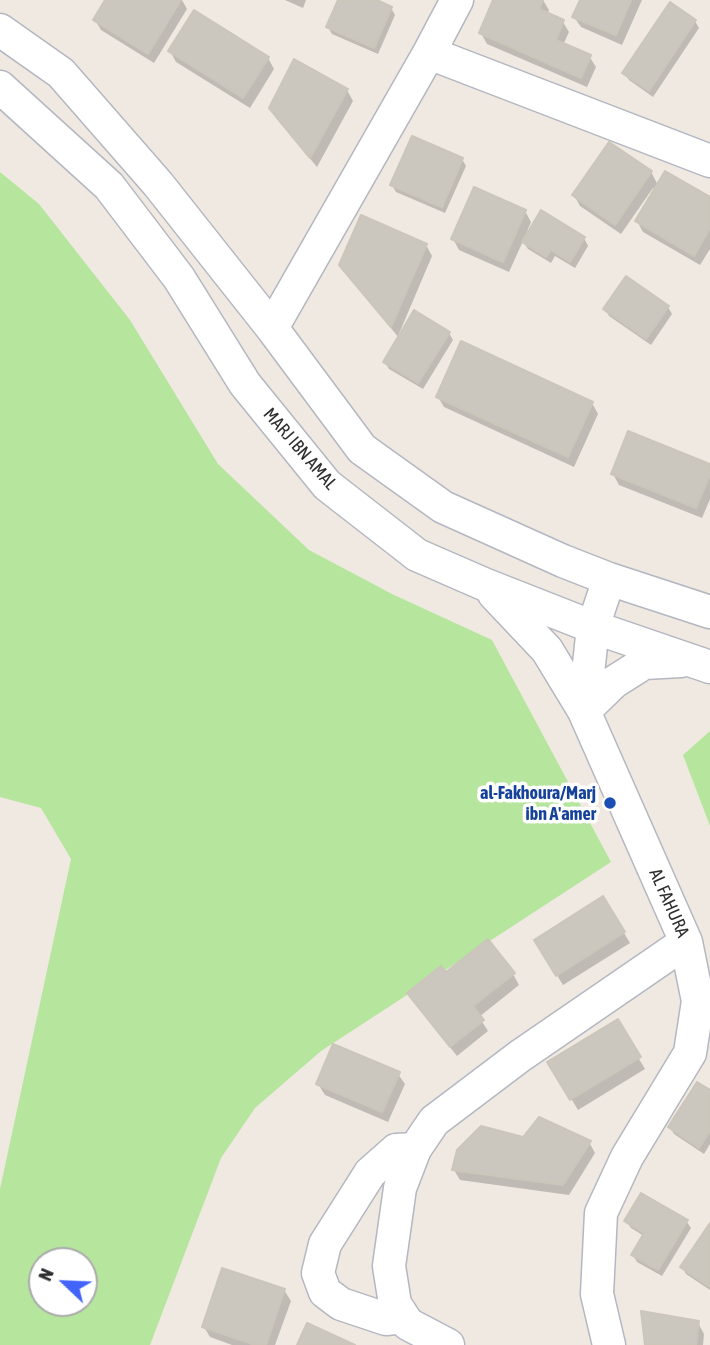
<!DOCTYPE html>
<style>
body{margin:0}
#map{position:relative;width:710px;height:1345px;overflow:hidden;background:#efe9e1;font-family:"Asap Condensed",sans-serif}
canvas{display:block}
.north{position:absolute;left:28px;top:1247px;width:70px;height:70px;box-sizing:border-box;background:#fff;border:2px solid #ababab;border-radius:50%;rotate:293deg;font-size:19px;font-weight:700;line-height:28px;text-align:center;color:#2e2e2e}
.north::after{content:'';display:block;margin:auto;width:24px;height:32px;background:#4264fb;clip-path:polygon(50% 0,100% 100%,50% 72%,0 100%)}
</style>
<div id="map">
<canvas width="710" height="1345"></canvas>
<div class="north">N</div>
</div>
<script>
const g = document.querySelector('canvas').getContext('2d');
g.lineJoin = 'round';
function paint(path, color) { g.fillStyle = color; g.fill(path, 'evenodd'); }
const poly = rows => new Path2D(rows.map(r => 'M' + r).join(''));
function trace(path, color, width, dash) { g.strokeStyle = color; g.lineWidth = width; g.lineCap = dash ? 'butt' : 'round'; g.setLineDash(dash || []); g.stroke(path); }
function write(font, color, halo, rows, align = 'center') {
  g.font = font + ' "Asap Condensed",sans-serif'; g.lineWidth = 7; g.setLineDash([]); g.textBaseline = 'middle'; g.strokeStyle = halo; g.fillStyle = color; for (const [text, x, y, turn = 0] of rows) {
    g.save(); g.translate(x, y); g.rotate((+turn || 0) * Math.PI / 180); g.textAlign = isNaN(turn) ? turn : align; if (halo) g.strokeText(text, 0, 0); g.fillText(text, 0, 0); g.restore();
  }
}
const green = poly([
 [0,172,39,204,130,320,218,464,309,550,392,594,492,640,611,862,321,1051,255,1108,221,1158,150,1345,0,1345,0,1189,71,859,41,808,0,797],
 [42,1261,84,1261,84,1303,42,1303],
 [710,731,710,826,683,755]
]);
const shadow = poly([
 [107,0,182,0,187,9,154,63,101,30,95,20],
 [285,0,306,0,303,8],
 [340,0,372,0,391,8,395,15,378,54,332,34,328,27],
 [495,0,543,0,549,10,547,15,563,22,569,32,563,45,589,56,596,67,587,87,487,44,481,33],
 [582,0,642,0,622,45,581,27,574,17],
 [695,21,699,28,653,97,629,80,624,73],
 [170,51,268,58,274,69,250,108,176,62],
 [347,90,353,101,317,167,277,119,271,108],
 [462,159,466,166,445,213,396,192,392,185],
 [651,172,658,185,710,199,710,249,700,265,643,232,637,221,656,190,653,188,621,234,580,206,574,195],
 [525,211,531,222,526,234,528,235,584,238,588,246,575,268,555,256,551,263,528,249,523,241,509,272,459,250,453,239],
 [426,245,432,256,398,336,449,333,453,340,423,389,389,369,385,362,399,338,348,276,341,265],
 [668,307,672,314,651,345,609,316,605,309],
 [438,397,592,403,598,414,574,467,444,407],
 [710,466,710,499,702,518,619,485,613,474],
 [624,933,630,943,563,985,536,941],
 [446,974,513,974,519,985,479,1017,488,1031,457,1056,416,1004],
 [617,1022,645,1069,578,1110,550,1063],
 [398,1074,405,1084,388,1122,325,1095,318,1084],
 [710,1092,710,1144,704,1154,674,1134,670,1127],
 [524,1139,589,1142,595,1153,569,1195,460,1180,454,1170],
 [626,1221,686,1221,691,1228,662,1276,637,1262,633,1255,644,1236,631,1228],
 [710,1226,710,1290,686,1274,682,1267],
 [284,1290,291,1301,275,1345,232,1345,210,1337,204,1327],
 [698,1323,704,1334,703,1345,647,1345]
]);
const building = poly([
 [105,0,181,0,148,54,93,20,105,0],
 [338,0,377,0,392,7,374,48,326,27,338,0],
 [493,0,543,0,539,9,564,20,556,40,591,55,581,78,479,33,493,0],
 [580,0,631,0,616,35,572,17,580,0],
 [670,2,696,20,649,91,622,73,670,2],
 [194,10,269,57,243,98,168,51,194,10],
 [294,59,348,89,310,158,269,108,294,59],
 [412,136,463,158,442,207,390,185,412,136],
 [609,142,652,171,615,225,572,195,609,142],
 [665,171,710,197,710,228,694,256,635,221,665,171],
 [474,187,526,210,503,262,451,239,474,187],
 [541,210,585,237,570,262,551,250,546,257,522,242,541,210],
 [361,215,427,244,391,327,339,265,361,215],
 [626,276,669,306,646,339,603,309,626,276],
 [414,310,450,332,418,383,383,362,414,310],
 [461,341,593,402,568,457,436,397,461,341],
 [628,431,710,464,710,475,696,508,611,474,628,431],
 [603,896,625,932,556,976,534,940,603,896],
 [488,939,515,973,473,1006,484,1020,450,1047,407,993,441,966,446,972,488,939],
 [618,1019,641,1057,570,1100,547,1062,618,1019],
 [333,1044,400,1072,382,1112,316,1084,333,1044],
 [697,1082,710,1090,710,1131,699,1148,668,1127,697,1082],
 [539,1117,591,1141,563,1185,452,1170,457,1150,481,1126,523,1137,539,1117],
 [641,1193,688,1220,658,1270,631,1255,644,1233,624,1221,641,1193],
 [710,1223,710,1287,680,1267,710,1223],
 [222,1268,285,1289,266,1345,255,1345,202,1327,222,1268],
 [641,1311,699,1321,696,1345,645,1345,641,1311],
 [307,1323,355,1345,297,1345,307,1323]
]);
const minor = poly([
 [0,30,61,73,158,184,272,328,362,449,443,507,563,561,609,579,710,612],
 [429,53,710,161],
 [0,87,109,186,179,278,245,384,327,485,417,555,486,585,593,627,710,667],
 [272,328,429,53,457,0],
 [609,579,593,627,584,711,686,942,698,1001,690,1053,627,1157,601,1213,597,1294,609,1345],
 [494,594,547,650,584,711,614,682,644,663,681,661],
 [403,1317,386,1319,341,1304,325,1292,318,1273,325,1244,370,1173,396,1150,415,1149],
 [448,1345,408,1324,395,1304,389,1266,400,1188,415,1149,434,1121,520,1056,686,942]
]);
const markers = [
 [610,803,7,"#1a4fb4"]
];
const streetNames = [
 ["MARJ IBN AMAL",300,449,49],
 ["AL FAHURA",669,903,66]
];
const transitNames = [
 ["al-Fakhoura/Marj",596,793],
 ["ibn A'amer",596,814]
];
paint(green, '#b6e59e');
paint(shadow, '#0003');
paint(building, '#cbc7bf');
trace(building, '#cbc5ba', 2);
trace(minor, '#b4b7c1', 35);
trace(minor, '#fff', 32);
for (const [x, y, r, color] of markers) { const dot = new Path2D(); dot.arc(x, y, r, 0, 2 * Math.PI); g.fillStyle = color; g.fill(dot); trace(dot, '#fff', 2.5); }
write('18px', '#2e2e2e', '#fff', streetNames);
write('bold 18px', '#164399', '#fff', transitNames, 'right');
</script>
